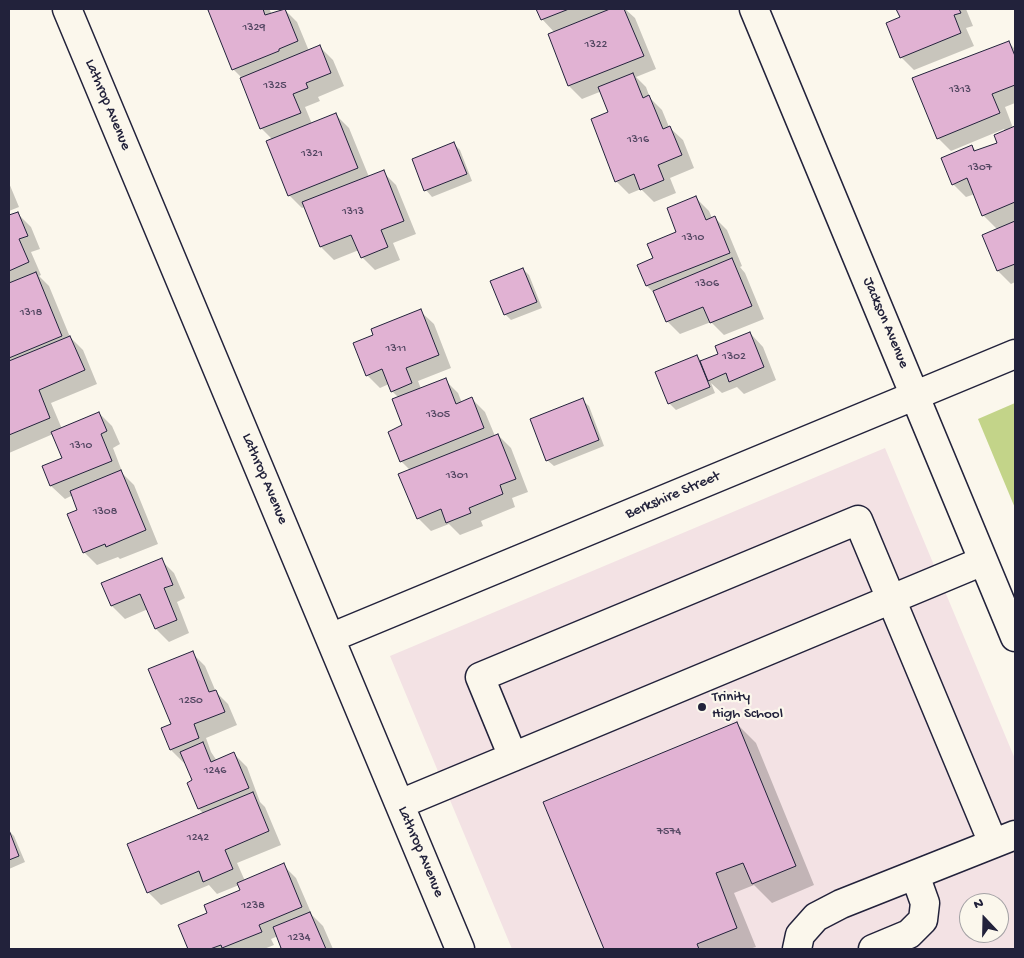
<!DOCTYPE html>
<style>
body{margin:0}
#map{position:relative;width:1024px;height:958px;overflow:hidden;background:#fbf7ec;font-family:"Gochi Hand",sans-serif}
canvas{display:block}
.frame{position:absolute;inset:0;border:10px solid #22223b;pointer-events:none}
.north{position:absolute;left:959px;top:893px;width:50px;height:50px;box-sizing:border-box;background:#fbf7ec;border:1px solid #a4a2a5;border-radius:50%;rotate:339deg;font-size:14px;font-weight:700;line-height:20px;text-align:center;color:#22223b}
.north::after{content:'';display:block;margin:auto;width:18px;height:22px;background:#22223b;clip-path:polygon(50% 0,100% 100%,50% 72%,0 100%)}
</style>
<div id="map">
<canvas width="1024" height="958"></canvas>
<div class="frame"></div>
<div class="north">N</div>
</div>
<script>
const g = document.querySelector('canvas').getContext('2d');
g.lineJoin = 'round';
function paint(path, color) { g.fillStyle = color; g.fill(path, 'evenodd'); }
const poly = rows => new Path2D(rows.map(r => 'M' + r).join(''));
function trace(path, color, width, dash) { g.strokeStyle = color; g.lineWidth = width; g.lineCap = dash ? 'butt' : 'round'; g.setLineDash(dash || []); g.stroke(path); }
function write(font, color, halo, rows, align = 'center') {
  g.font = font + ' "Gochi Hand",sans-serif'; g.lineWidth = 4.5; g.setLineDash([]); g.textBaseline = 'middle'; g.strokeStyle = halo; g.fillStyle = color; for (const [text, x, y, turn = 0] of rows) {
    g.save(); g.translate(x, y); g.rotate((+turn || 0) * Math.PI / 180); g.textAlign = isNaN(turn) ? turn : align; if (halo) g.strokeText(text, 0, 0); g.fillText(text, 0, 0); g.restore();
  }
}
const built = poly([
 [885,448,1015,759,1015,949,512,949,390,656],
 [969,903,999,903,999,933,969,933]
]);
const green = poly([
 [1015,403,1015,508,978,419]
]);
const shadow = poly([
 [214,9,269,9,272,14,284,9,297,22,309,51,320,47,333,60,344,86,318,97,320,101,305,107,312,124,336,115,349,128,369,177,383,172,396,185,416,234,393,243,400,260,375,270,362,257,359,250,334,260,321,247,305,207,302,208,289,195,273,140,261,128,242,78,233,69,209,11],
 [538,9,625,9,635,18,656,69,636,77,646,87,650,98,662,110,669,127,683,140,694,168,670,178,676,193,654,202,641,189,629,194,616,181,610,112,602,91,582,99,569,86,549,35,555,33,542,19],
 [898,9,966,9,973,26,966,28,974,46,914,70,901,57,902,18],
 [1009,43,1015,49,1015,103,1005,107,1013,128,1015,128,1015,282,1011,284,998,271,998,230,983,215,975,194,966,197,953,184,972,146,977,152,999,143,1005,132,1004,129,951,151,938,138],
 [454,144,460,150,472,181,432,197,426,190],
 [9,183,19,207,9,211],
 [696,198,709,211,712,218,714,217,727,230,742,266,740,267,745,273,764,319,724,335,711,322,680,334,667,321,656,295,647,286,655,259,678,232],
 [17,213,31,227,40,249,31,252,41,275,39,276,49,286,70,337,83,350,97,384,51,403,62,429,99,413,112,426,120,444,113,448,123,474,134,485,158,544,120,559,118,557,97,565,84,552,79,510,73,495,65,499,51,486,44,467,64,459,53,434,9,453,9,217],
 [523,269,529,275,542,308,511,320,505,314],
 [420,311,434,324,451,368,418,381,421,389,445,380,458,393,462,403,472,399,485,412,495,436,498,435,511,448,528,492,512,498,515,507,481,521,483,526,460,535,449,524,431,531,418,518,410,470,401,461,404,426,399,398,392,391,389,384,380,388,367,375,375,335],
 [750,333,763,347,776,380,744,394,737,387,722,393,711,383,715,393,676,410,669,403,697,356,702,362,720,354],
 [582,400,589,406,604,446,554,466,547,460],
 [161,560,174,573,185,598,177,602,189,633,169,642,156,629,148,609,125,619,112,606],
 [192,653,205,666,216,692,228,704,237,725,206,738,211,752,217,761,234,754,247,767,260,802,265,807,281,845,237,863,245,881,283,865,296,878,312,915,323,926,333,949,282,949,283,949,278,936,271,939,274,945,264,949,190,949,180,926,209,914,242,891,239,885,217,894,209,885,161,905,148,892,204,814,199,809,194,781,186,762,184,763,171,750,163,729,172,725],
 [737,724,756,743,814,885,772,903,754,885,734,893,756,947,749,949,605,949,545,802],
 [9,831,14,836,25,862,9,869]
]);
const building = poly([
 [211,9,263,9,265,15,285,9,298,41,279,49,279,51,232,70,208,10,211,9],
 [536,9,569,9,541,20,536,9],
 [610,9,624,9,644,56,568,86,548,34,610,9],
 [896,9,959,9,961,13,954,15,961,33,900,58,886,23,900,17,896,9],
 [1009,41,1015,56,1015,85,992,94,1000,113,937,139,912,78,1009,41],
 [320,45,331,73,306,83,308,88,293,94,301,113,260,129,240,78,320,45],
 [633,73,643,98,649,95,663,129,670,126,682,155,658,165,664,180,640,190,634,174,615,182,591,119,608,112,598,87,633,73],
 [336,113,358,168,288,196,266,141,336,113],
 [1015,126,1015,202,982,216,967,178,952,185,941,158,972,145,974,151,997,143,994,135,1015,126],
 [454,142,467,174,424,191,412,159,454,142],
 [384,170,404,221,381,230,388,247,361,258,351,235,320,247,302,202,384,170],
 [696,196,706,220,715,216,730,253,646,286,637,265,653,258,647,244,676,232,667,208,696,196],
 [18,212,28,236,19,239,29,262,9,271,9,215,18,212],
 [1015,221,1015,264,997,271,982,235,1015,221],
 [732,258,752,306,710,323,703,307,666,322,653,291,732,258],
 [523,268,537,302,504,315,490,281,523,268],
 [36,272,62,336,9,358,9,283,36,272],
 [421,309,439,355,406,368,412,383,391,392,382,369,366,376,353,343,373,335,371,329,421,309],
 [750,332,764,367,729,382,726,373,708,381,700,361,718,354,715,346,750,332],
 [70,336,85,370,39,390,50,418,9,435,9,361,70,336],
 [697,355,710,387,668,404,655,372,697,355],
 [446,378,456,404,472,397,484,428,400,462,388,432,402,425,392,399,446,378],
 [583,398,599,440,546,461,530,419,583,398],
 [99,412,107,431,101,434,112,461,50,486,42,466,62,458,51,432,99,412],
 [498,434,516,479,500,485,503,494,469,508,471,513,446,523,441,509,417,519,398,474,498,434],
 [121,470,146,530,106,547,105,544,83,553,67,514,77,510,70,491,121,470],
 [162,558,173,585,164,588,177,620,155,629,140,594,111,606,101,583,162,558],
 [193,651,209,692,216,690,225,712,194,724,199,738,170,750,161,728,171,724,148,669,193,651],
 [737,722,796,866,752,884,743,863,716,873,737,928,697,944,699,949,604,949,543,802,737,722],
 [203,742,211,762,234,752,249,788,198,809,187,783,192,780,180,752,203,742],
 [253,792,269,831,225,850,233,869,203,882,199,871,147,893,127,844,253,792],
 [9,830,19,856,9,860,9,830],
 [284,863,302,907,259,925,262,932,222,948,221,945,210,949,188,949,178,925,207,913,204,905,240,890,237,883,284,863],
 [310,912,326,949,278,949,281,948,273,927,310,912]
]);
const minor = poly([
 [67,9,460,949],
 [754,9,1015,637],
 [330,638,1015,354],
 [513,757,480,677,858,520,993,843],
 [400,804,983,561],
 [797,949,800,935,816,917,841,904,1015,835],
 [873,949,909,934,923,920,925,903,915,875]
]);
const markers = [
 [702,707,5,"#22223b"]
];
const numberNames = [
 ["1329",254,28],
 ["1322",596,45],
 ["1325",275,86],
 ["1313",960,90],
 ["1316",638,140],
 ["1321",312,154],
 ["1307",980,168],
 ["1313",353,212],
 ["1310",693,238],
 ["1306",707,284],
 ["1318",31,313],
 ["1311",396,349],
 ["1302",734,357],
 ["1305",438,415],
 ["1310",81,446],
 ["1301",457,476],
 ["1308",105,512],
 ["1250",191,701],
 ["1246",215,771],
 ["7574",669,832],
 ["1242",198,838],
 ["1238",253,906],
 ["1234",299,938]
];
const streetNames = [
 ["Lathrop Avenue",107,105,67],
 ["Jackson Avenue",885,323,67],
 ["Lathrop Avenue",264,479,67],
 ["Berkshire Street",673,496,-23],
 ["Lathrop Avenue",420,852,67]
];
const poiNames = [
 ["Trinity",712,698],
 ["High School",712,715]
];
paint(built, '#f3e2e4');
paint(green, '#c3d489');
paint(shadow, '#0003');
paint(building, '#e1b2d3');
trace(building, '#22223b', 1);
trace(minor, '#22223b', 31);
trace(minor, '#fbf7ec', 28);
for (const [x, y, r, color] of markers) { const dot = new Path2D(); dot.arc(x, y, r, 0, 2 * Math.PI); g.fillStyle = color; g.fill(dot); trace(dot, '#fbf7ec', 2); }
write('12px', '#524661', null, numberNames);
write('15px', '#22223b', '#fbf7ec', streetNames);
write('15px', '#22223b', '#fbf7ec', poiNames, 'left');
</script>
